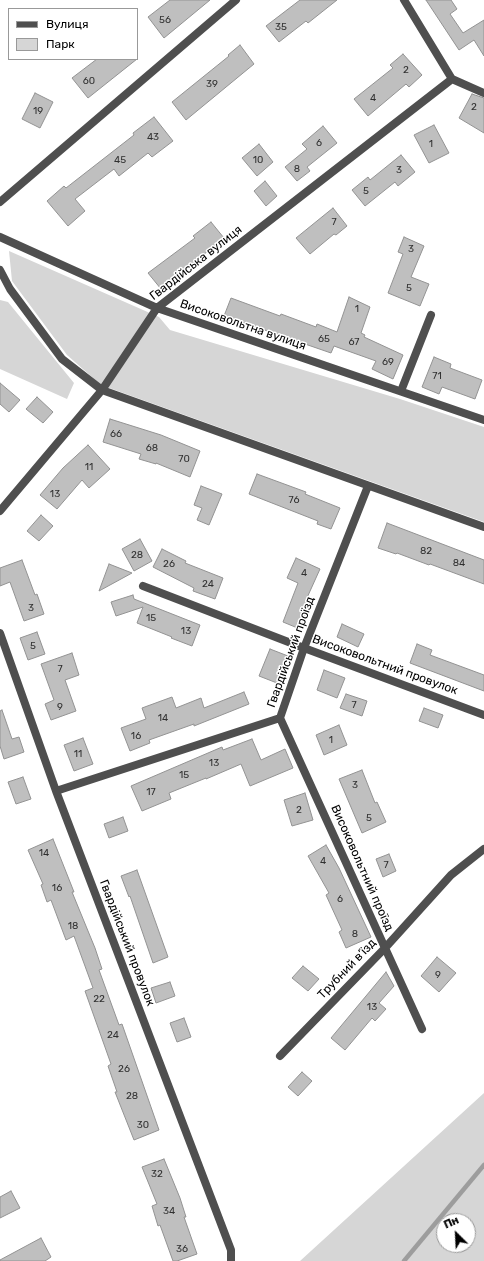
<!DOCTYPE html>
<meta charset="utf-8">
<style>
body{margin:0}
#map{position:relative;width:484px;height:1261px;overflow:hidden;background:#fff;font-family:Rubik,sans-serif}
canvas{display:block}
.legend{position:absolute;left:8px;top:8px;width:130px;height:52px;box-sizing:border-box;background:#fff;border:1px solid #999;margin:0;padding:5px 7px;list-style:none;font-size:12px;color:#000}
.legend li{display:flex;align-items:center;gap:8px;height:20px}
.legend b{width:20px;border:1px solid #999}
.north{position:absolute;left:436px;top:1213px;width:40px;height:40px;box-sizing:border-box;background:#fff;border:1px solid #999;border-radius:50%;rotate:336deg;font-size:11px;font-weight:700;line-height:16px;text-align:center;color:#000}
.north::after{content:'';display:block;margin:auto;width:14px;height:18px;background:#000;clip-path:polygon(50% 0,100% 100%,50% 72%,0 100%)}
</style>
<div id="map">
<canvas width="484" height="1261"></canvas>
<ul class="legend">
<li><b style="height:5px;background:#4f4f4f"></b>Вулиця</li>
<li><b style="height:11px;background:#d6d6d6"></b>Парк</li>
</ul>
<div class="north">Пн</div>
</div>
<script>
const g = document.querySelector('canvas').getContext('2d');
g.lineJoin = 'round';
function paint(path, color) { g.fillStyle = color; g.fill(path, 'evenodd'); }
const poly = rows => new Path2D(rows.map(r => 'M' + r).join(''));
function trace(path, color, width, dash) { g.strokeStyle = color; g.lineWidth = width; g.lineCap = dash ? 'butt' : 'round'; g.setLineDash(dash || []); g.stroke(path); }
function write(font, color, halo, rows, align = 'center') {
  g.font = font + ' Rubik,sans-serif'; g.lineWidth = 3; g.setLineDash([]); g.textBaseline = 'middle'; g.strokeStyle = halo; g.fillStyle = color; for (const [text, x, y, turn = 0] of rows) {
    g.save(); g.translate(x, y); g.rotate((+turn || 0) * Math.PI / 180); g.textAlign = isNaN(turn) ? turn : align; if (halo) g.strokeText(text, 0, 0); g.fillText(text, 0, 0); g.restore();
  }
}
const green = poly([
 [9,251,159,317,170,330,400,399,484,427,484,522,101,385,67,355,12,281],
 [0,300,8,302,74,383,67,399,0,369],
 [484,1093,484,1261,300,1261],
 [444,1221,468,1221,468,1245,444,1245]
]);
const stream = poly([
 [404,1261,484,1165]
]);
const building = poly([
 [170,0,210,0,164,38,148,17,170,0],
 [300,0,337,0,308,23,306,21,279,42,266,26,300,0],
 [426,0,451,0,457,9,450,14,463,33,484,20,484,56,474,40,459,50,426,0],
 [240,45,254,64,186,120,172,102,229,56,228,55,240,45],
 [403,54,422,75,409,87,406,84,368,116,354,99,393,68,390,65,403,54],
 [97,59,137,59,88,98,72,78,97,59],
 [35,93,53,102,40,128,22,119,35,93],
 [472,94,484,98,484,133,459,118,472,94],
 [154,117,173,141,152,157,148,153,119,176,114,169,75,199,85,211,68,226,47,201,64,186,66,188,134,135,133,133,154,117],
 [434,125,449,153,429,163,414,135,434,125],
 [323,126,337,143,307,167,310,171,297,181,285,167,307,149,302,144,323,126],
 [259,144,273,162,257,176,242,158,259,144],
 [401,155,415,172,398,186,395,182,365,206,352,190,368,177,370,180,401,155],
 [265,181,277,196,266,206,254,191,265,181],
 [333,208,347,226,336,235,334,234,310,254,296,238,333,208],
 [211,222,224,238,161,289,148,273,195,238,193,236,211,222],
 [404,237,424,246,411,277,429,284,420,306,388,293,403,254,398,252,404,237],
 [349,297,370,307,361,333,365,335,364,337,403,355,393,379,372,369,376,361,334,346,331,353,224,316,231,298,280,316,281,314,316,327,317,324,337,332,349,297],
 [434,357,451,364,450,368,482,380,475,399,442,387,439,394,422,387,434,357],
 [0,383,20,400,9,412,0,404,0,383],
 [37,397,53,412,43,423,26,409,37,397],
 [110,419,161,435,200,451,190,477,156,463,156,464,139,459,141,454,103,442,110,419],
 [88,445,110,469,89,488,82,480,57,509,40,495,63,468,88,445],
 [257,474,306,492,305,494,340,508,331,529,317,524,318,521,249,494,257,474],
 [201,486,222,494,209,525,197,520,202,508,194,505,201,486],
 [41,515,53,526,39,541,27,531,41,515],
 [387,523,484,560,484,584,430,564,429,565,397,553,396,554,378,548,387,523],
 [140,539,152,561,134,571,122,549,140,539],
 [162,549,186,561,185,563,223,578,215,599,193,591,194,588,153,567,162,549],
 [296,558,320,569,306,600,310,602,300,629,283,622,298,583,287,578,296,558],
 [22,560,35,595,37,594,44,614,24,621,10,582,0,586,0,568,22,560],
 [109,564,132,573,99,591,109,564],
 [133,595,134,599,200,625,192,646,171,638,172,637,137,623,143,607,116,616,111,602,133,595],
 [342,624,364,634,358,647,337,637,342,624],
 [37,632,45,654,28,660,20,638,37,632],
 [417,644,432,650,430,655,484,675,484,691,410,663,417,644],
 [270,649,288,656,277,683,259,676,270,649],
 [72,653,79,675,65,680,76,711,51,720,45,704,54,700,41,664,72,653],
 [324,670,345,678,337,698,317,690,324,670],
 [244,692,249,704,194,726,194,724,149,740,150,743,130,751,121,728,146,719,142,708,172,697,176,708,201,698,204,708,244,692],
 [346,694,367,701,362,716,340,708,346,694],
 [424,708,443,715,438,728,419,721,424,708],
 [2,710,12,739,19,737,24,752,4,759,0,746,0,711,2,710],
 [339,725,347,745,324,755,316,735,339,725],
 [83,738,93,764,74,771,64,745,83,738],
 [252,739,261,760,285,749,293,768,250,786,241,764,206,779,206,778,169,793,171,799,142,811,131,786,222,747,223,750,252,739],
 [362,770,375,803,377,802,386,822,362,833,339,779,362,770],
 [23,777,31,799,16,804,8,782,23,777],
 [305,793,313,820,292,826,284,800,305,793],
 [123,817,128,831,109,838,104,824,123,817],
 [53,839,74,892,72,892,95,948,102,969,99,970,119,1025,122,1024,159,1130,134,1140,115,1092,117,1092,108,1066,111,1064,85,991,93,988,74,936,66,940,51,900,47,902,41,885,43,884,28,850,53,839],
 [326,845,339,868,371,937,346,948,339,932,342,930,326,895,329,893,308,856,326,845],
 [389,854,396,871,383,877,376,859,389,854],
 [137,870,168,957,153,963,130,896,129,897,121,876,137,870],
 [437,957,456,973,439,992,421,976,437,957],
 [303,966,319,979,308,991,292,978,303,966],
 [386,972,394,986,379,1003,386,1009,375,1021,372,1018,345,1050,331,1038,386,972],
 [170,982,175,996,156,1003,151,988,170,982],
 [184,1018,191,1037,177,1042,170,1023,184,1018],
 [302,1072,312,1081,298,1096,288,1087,302,1072],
 [164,1159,180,1198,186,1217,184,1217,197,1254,177,1261,173,1261,160,1225,158,1226,152,1206,157,1204,142,1167,164,1159],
 [11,1191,20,1208,0,1218,0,1197,11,1191],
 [41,1238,51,1257,45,1261,0,1261,0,1260,41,1238]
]);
const street = poly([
 [404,0,452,79,484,93],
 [0,202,236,0],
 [0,237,157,308,484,420],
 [0,270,10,289,62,359,102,390,484,527],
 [401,391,431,315],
 [0,511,102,390,157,308,452,79],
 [143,586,304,648,484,715],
 [0,633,56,791,231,1250,231,1261],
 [280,718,422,1029],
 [56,791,280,718,304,648,368,486],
 [280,1056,385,948,451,875,484,849]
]);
const numberNames = [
 ["56",165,20],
 ["35",281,27],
 ["2",406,70],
 ["60",89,81],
 ["39",212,84],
 ["4",373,98],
 ["2",474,107],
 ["19",38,111],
 ["43",153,137],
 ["6",319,143],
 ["1",431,144],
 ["45",120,160],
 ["10",258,160],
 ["8",297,169],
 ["3",399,170],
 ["5",366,191],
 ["7",334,222],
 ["3",411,249],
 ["5",409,288],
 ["1",357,309],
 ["65",324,339],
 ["67",354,342],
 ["69",388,362],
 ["71",437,376],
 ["66",116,434],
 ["68",152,448],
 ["70",184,459],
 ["11",89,467],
 ["13",55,494],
 ["76",294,500],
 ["82",426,551],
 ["28",137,555],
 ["84",459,563],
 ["26",169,564],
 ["4",304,573],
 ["24",208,584],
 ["3",31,608],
 ["15",151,618],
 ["13",186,631],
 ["5",33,646],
 ["7",60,669],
 ["7",354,705],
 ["9",60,707],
 ["14",163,718],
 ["16",136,736],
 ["1",331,740],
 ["11",78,754],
 ["13",214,763],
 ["15",184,775],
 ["3",355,785],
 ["17",151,792],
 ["2",299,810],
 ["5",369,818],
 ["14",44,853],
 ["4",323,861],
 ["7",386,865],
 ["16",57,888],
 ["6",340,899],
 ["18",73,926],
 ["8",355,934],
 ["9",438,975],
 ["22",99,999],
 ["13",372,1007],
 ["24",113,1035],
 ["26",124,1069],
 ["28",132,1096],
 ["30",143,1125],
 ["32",157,1174],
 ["34",169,1211],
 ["36",182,1249]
];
const streetNames = [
 ["Гвардійська вулиця",196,263,-38],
 ["Високовольтна вулиця",243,325,19],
 ["Гвардійський проїзд",291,652,-70],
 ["Високовольтний провулок",385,665,20],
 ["Високовольтний проїзд",362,868,66],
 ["Гвардійський провулок",127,943,69],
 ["Трубний в’їзд",347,969,-46]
];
paint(green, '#d6d6d6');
trace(stream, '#9d9d9d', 4.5);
paint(building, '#bfbfbf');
trace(building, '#939393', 1);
trace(street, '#4f4f4f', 8);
write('10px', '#303030', null, numberNames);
write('12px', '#000', '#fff', streetNames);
</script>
